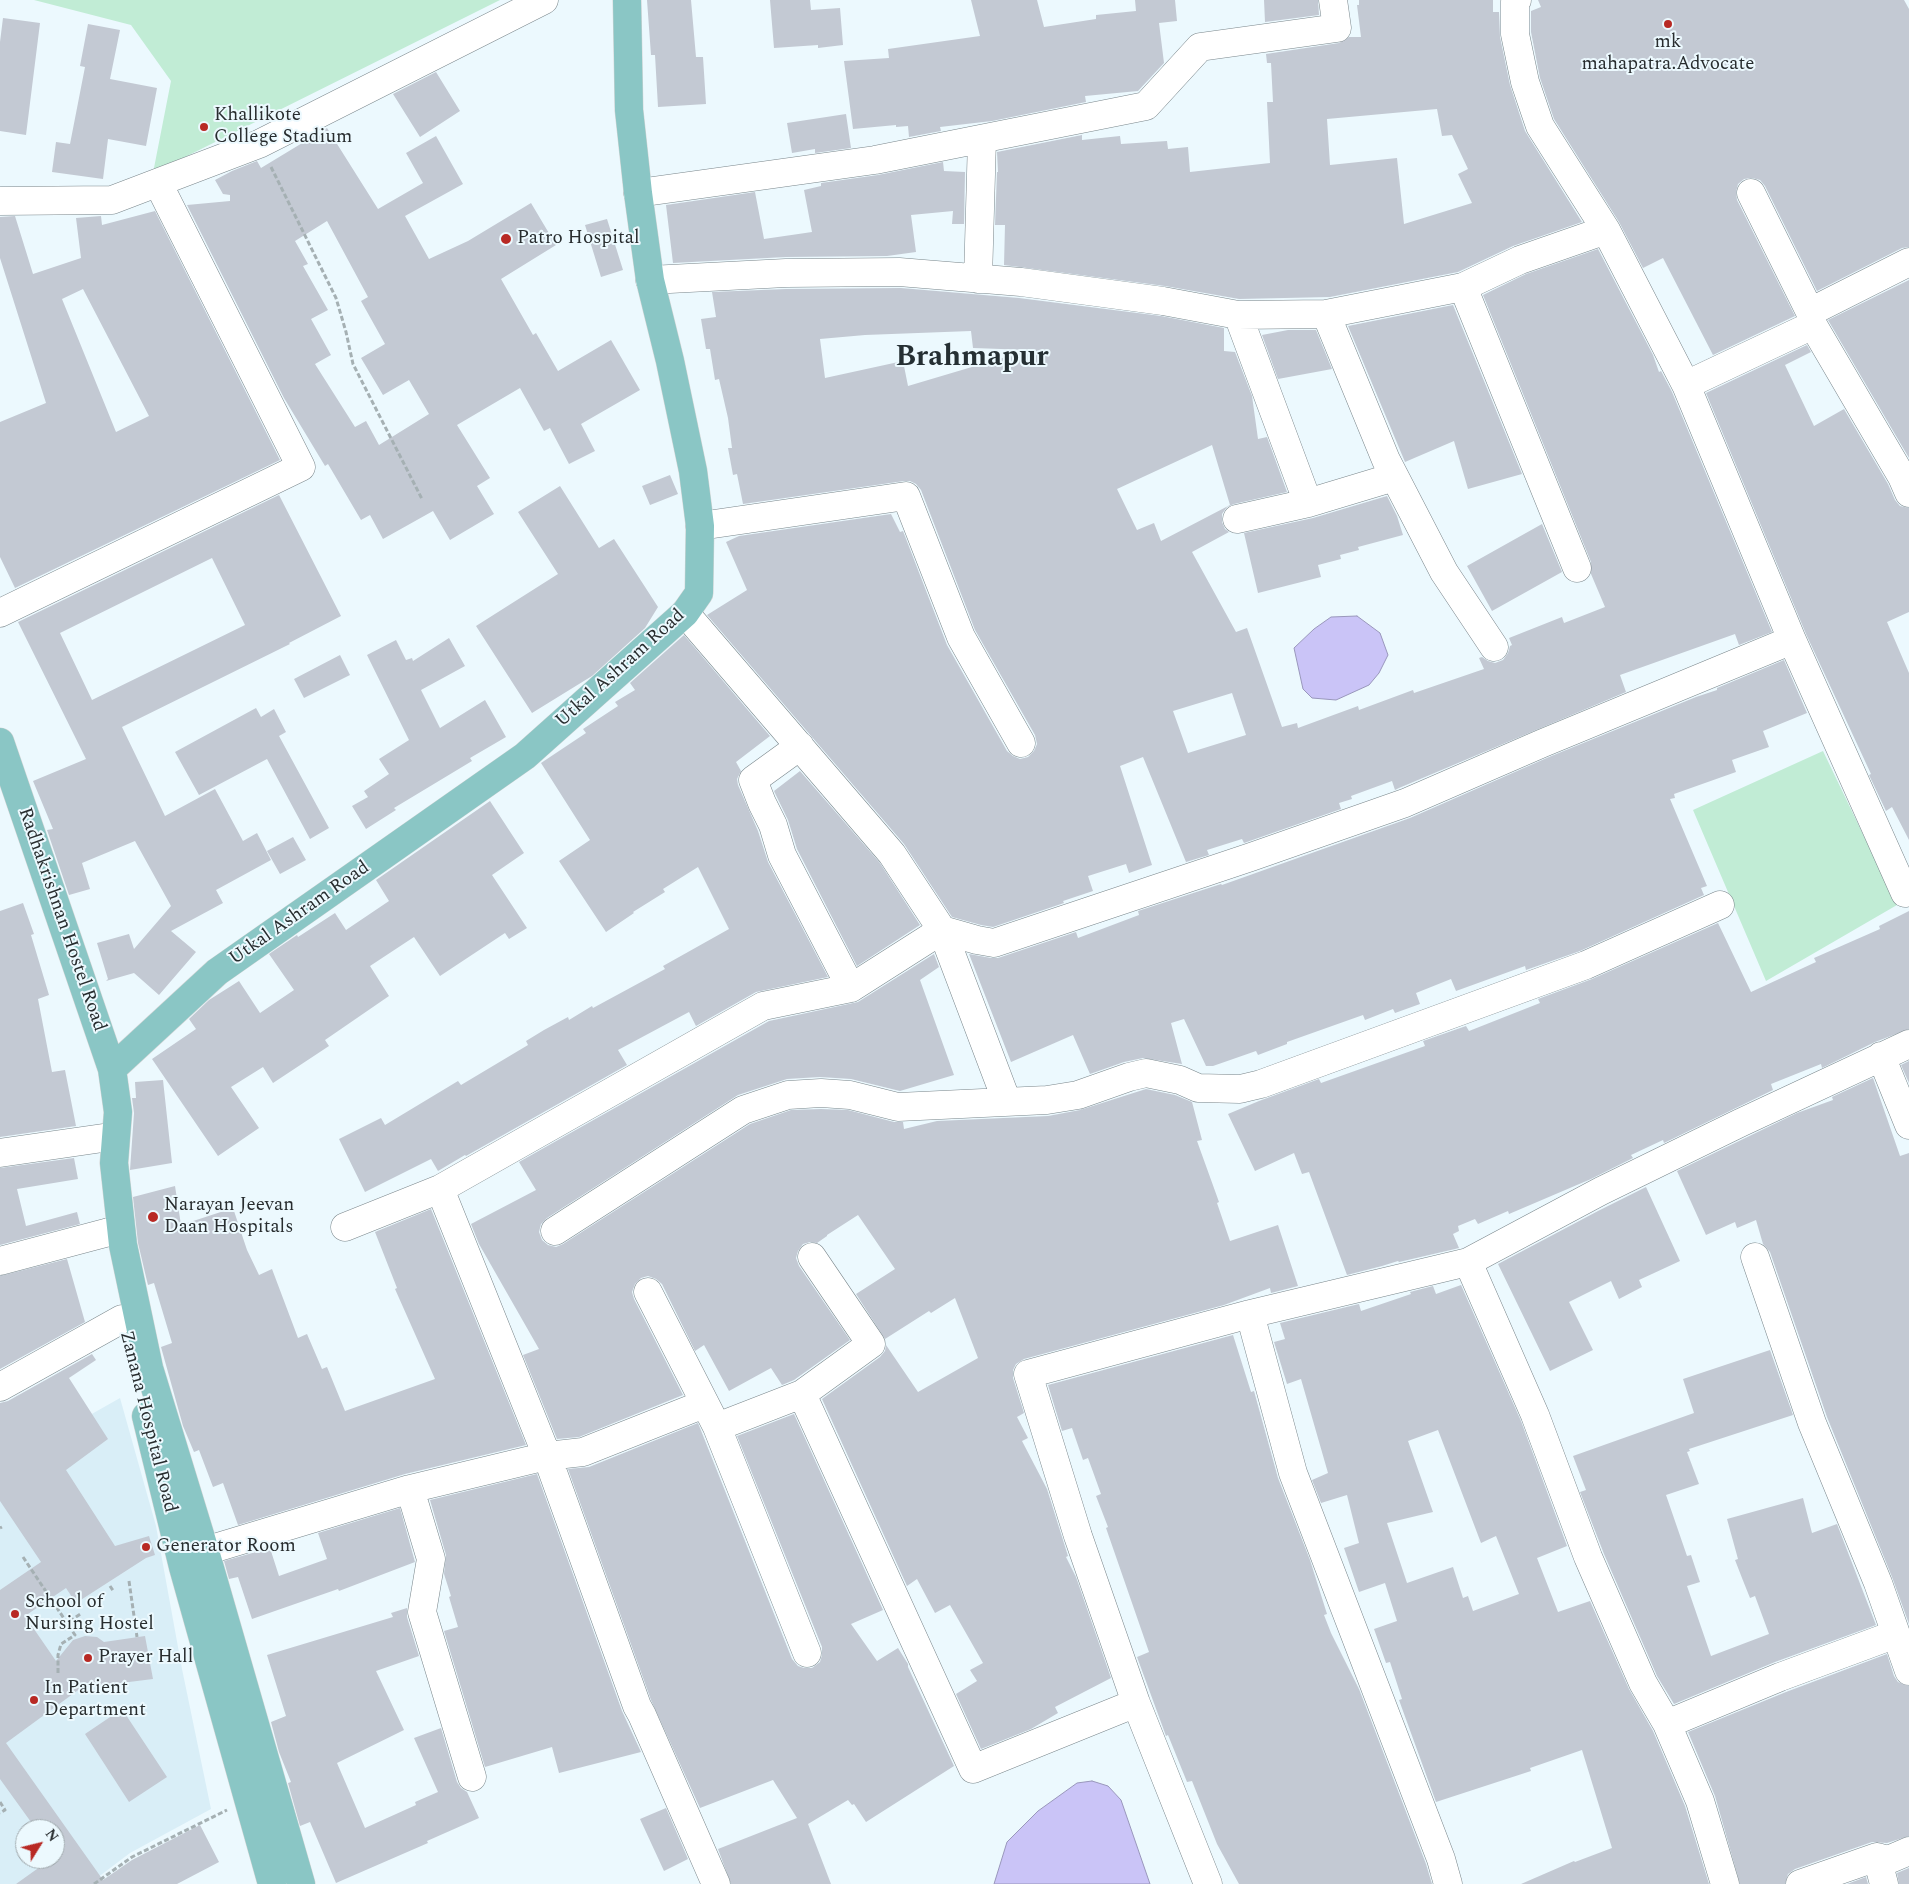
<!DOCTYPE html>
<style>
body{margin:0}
#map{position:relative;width:1909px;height:1884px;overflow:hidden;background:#ecf9fe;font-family:Spectral,serif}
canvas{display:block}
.north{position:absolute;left:15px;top:1819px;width:50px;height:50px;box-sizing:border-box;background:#ecf9fe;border:1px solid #9ea7ab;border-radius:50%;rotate:54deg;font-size:14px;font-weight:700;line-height:20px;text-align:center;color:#282d2f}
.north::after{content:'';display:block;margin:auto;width:18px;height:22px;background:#b82924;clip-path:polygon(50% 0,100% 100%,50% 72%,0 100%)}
</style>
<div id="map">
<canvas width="1909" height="1884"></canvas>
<div class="north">N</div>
</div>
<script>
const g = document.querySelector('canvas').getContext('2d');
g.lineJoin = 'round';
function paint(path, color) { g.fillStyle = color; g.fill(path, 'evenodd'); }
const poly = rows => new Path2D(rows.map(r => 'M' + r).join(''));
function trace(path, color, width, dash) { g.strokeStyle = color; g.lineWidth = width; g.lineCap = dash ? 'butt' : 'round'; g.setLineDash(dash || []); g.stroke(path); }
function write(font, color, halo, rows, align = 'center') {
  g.font = font + ' Spectral,serif'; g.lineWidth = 4; g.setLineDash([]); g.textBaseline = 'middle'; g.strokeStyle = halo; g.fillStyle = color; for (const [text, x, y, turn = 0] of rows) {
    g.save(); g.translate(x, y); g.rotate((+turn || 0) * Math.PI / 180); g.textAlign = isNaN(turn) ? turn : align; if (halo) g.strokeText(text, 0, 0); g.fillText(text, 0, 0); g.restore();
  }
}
const built = poly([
 [120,1398,156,1526,182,1669,211,1809,130,1853,89,1884,0,1884,0,1466],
 [25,1829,55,1829,55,1859,25,1859]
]);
const green = poly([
 [34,0,500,0,153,173,171,81,131,25],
 [1823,751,1897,905,1766,981,1693,810]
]);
const water = poly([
 [1357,616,1380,633,1388,655,1379,673,1369,685,1336,700,1312,698,1303,689,1294,648,1314,629,1331,617,1357,616],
 [1092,1781,1108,1786,1121,1800,1150,1884,994,1884,1007,1842,1038,1811,1077,1783,1092,1781]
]);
const building = poly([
 [647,0,691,0,696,57,703,57,706,104,658,107,655,55,651,55],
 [770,0,810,0,811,10,840,8,843,45,818,48,818,45,774,48],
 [971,0,1037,0,1044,27,1096,19,1096,15,1136,11,1135,0,1175,0,1177,21,1159,23,1164,63,1138,91,1085,96,1086,102,992,121,940,127,941,131,909,137,908,126,896,127,896,125,853,129,844,61,889,58,888,49,980,36],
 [1264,0,1318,0,1319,15,1265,22],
 [1359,0,1493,0,1493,12,1499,12,1500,37,1510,85,1525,131,1582,222,1513,246,1458,272,1330,297,1239,299,1165,286,1004,265,1005,225,995,225,997,172,998,172,997,152,1082,135,1082,140,1120,136,1121,144,1167,141,1168,149,1188,147,1190,172,1270,163,1267,102,1273,102,1271,63,1267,63,1266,54,1339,43,1349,37,1361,37,1357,5,1359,5],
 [1437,109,1442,136,1452,135,1468,169,1458,174,1472,203,1404,224,1397,158,1330,165,1327,119],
 [1538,0,1904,0,1909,9,1909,247,1902,248,1817,291,1765,186,1760,180,1752,178,1744,179,1738,184,1736,192,1737,200,1795,316,1713,355,1663,258,1643,268,1619,222,1554,119,1540,78,1531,32,1531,11,1541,7],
 [3,18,40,23,26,135,0,131,0,42],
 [88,24,120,30,110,79,157,88,146,146,108,139,103,179,52,172,56,142,70,144,85,67,80,66],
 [436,72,460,111,420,137,393,94],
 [846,114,851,148,815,153,815,149,792,153,787,123],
 [327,128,378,209,423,183,406,153,436,136,463,184,405,216,429,259,468,241,531,203,556,245,501,279,533,335,536,333,558,371,611,340,640,390,581,424,595,451,569,464,550,428,544,431,520,388,457,425,490,478,477,486,494,514,450,540,433,511,383,539,370,515,361,520,328,464,325,466,284,398,187,205,230,201,230,195,223,194,215,180,232,171,257,161,261,168],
 [327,221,368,297,361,301,385,344,361,358,383,395,409,380,429,414,379,445,366,421,355,427,315,364,331,355,311,319,328,310,303,266,308,264,295,241],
 [943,162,944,171,965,172,964,224,952,224,953,211,911,215,916,252,887,256,786,257,673,263,666,205,755,192,764,239,812,232,804,190,821,186,821,183,878,175],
 [155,211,280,460,15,588,0,557,0,422,46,403,0,258,0,217,15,216,33,274,81,258,76,218,101,216,102,225],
 [83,289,149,416,116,432,62,299],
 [607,219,623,270,601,277,585,225],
 [1598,249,1653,355,1659,372,1661,371,1672,392,1772,632,1739,645,1735,634,1620,675,1626,692,1399,788,1395,790,1392,781,1351,796,1352,799,1339,803,1341,809,1244,843,1242,839,1207,850,1209,855,1186,862,1143,757,1120,766,1152,865,1129,873,1126,864,1088,876,1093,891,1063,901,1064,903,993,927,981,925,952,917,904,844,707,615,747,590,726,542,739,536,891,514,900,532,903,531,947,645,1007,751,1013,756,1020,759,1028,757,1034,751,1037,744,1035,735,975,630,921,490,916,484,910,481,904,481,743,504,737,474,733,475,728,448,732,448,728,418,719,379,715,380,710,349,706,349,701,319,716,317,712,292,786,289,901,288,1019,298,1161,316,1224,328,1224,351,1235,352,1252,396,1258,439,1267,437,1287,492,1234,504,1227,507,1222,514,1222,522,1225,529,1229,532,1192,552,1236,632,1247,628,1282,727,1297,723,1298,728,1358,706,1359,710,1413,690,1414,693,1484,669,1479,658,1482,657,1488,661,1495,663,1503,660,1508,653,1510,646,1512,645,1509,638,1562,617,1564,623,1605,607,1591,574,1591,562,1483,295,1526,274],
 [971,331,973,348,1029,350,908,386,903,361,825,378,820,339,865,335],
 [1212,445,1230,505,1161,541,1154,523,1137,530,1117,489],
 [1232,693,1246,735,1188,753,1173,711],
 [1909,280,1909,458,1828,320],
 [1453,305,1522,474,1468,489,1454,441,1405,462,1348,326],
 [1288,330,1316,330,1332,369,1278,379,1262,335],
 [1807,345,1811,352,1785,365,1814,426,1844,409,1888,484,1895,500,1900,506,1909,508,1909,612,1887,622,1909,673,1909,840,1892,807,1886,811,1869,775,1871,774,1806,634,1706,393],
 [670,475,678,494,650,505,642,486],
 [560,486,599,548,614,539,658,607,645,628,592,676,532,713,476,626,558,574,518,512],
 [279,495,341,616,289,643,290,644,122,727,165,816,215,789,243,841,257,833,271,860,216,890,223,903,171,931,196,952,159,995,134,973,106,981,108,979,97,943,129,934,134,949,171,906,135,841,82,863,90,889,69,895,47,830,53,829,33,781,86,759,18,622],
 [212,558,245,625,92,700,60,633],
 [1387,496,1397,516,1403,535,1358,547,1359,550,1340,555,1341,559,1318,565,1321,577,1258,593,1244,533,1313,518],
 [1542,524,1562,572,1492,611,1467,566],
 [684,635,770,736,736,762,741,771,737,779,738,785,758,831,768,862,828,977,756,992,696,1026,689,1012,618,1050,627,1065,466,1156,465,1155,438,1171,431,1159,365,1192,339,1139,381,1118,385,1125,458,1081,461,1085,528,1045,526,1041,544,1030,568,1017,569,1020,592,1006,593,1008,665,969,663,966,729,929,698,867,663,889,665,892,633,912,634,913,606,932,559,861,590,840,541,763,586,733,583,729,618,706,615,702,635,690,630,683],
 [449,638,465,666,421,690,440,728,485,700,506,737,470,758,472,761,394,808,396,810,366,829,352,806,368,797,364,791,389,774,379,759,409,740,367,655,396,640,406,660,412,658,413,661],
 [340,655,350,675,304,698,294,679],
 [1784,660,1807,713,1763,731,1769,747,1732,760,1736,772,1674,794,1675,798,1670,799,1707,886,1701,888,1704,895,1580,951,1526,970,1525,966,1456,991,1451,979,1416,993,1420,1004,1395,1013,1393,1009,1365,1020,1363,1015,1287,1042,1287,1044,1258,1055,1256,1051,1213,1066,1206,1066,1184,1019,1171,1023,1182,1064,1143,1058,1124,1062,1090,1074,1073,1035,1011,1062,969,954,991,958,998,958,1076,932,1078,938,1139,915,1138,911,1221,884,1222,885,1410,818,1549,757,1696,697,1717,690,1717,688],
 [256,708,261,717,274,709,286,732,279,736,329,828,310,839,267,759,199,795,175,752],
 [800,771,880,863,920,925,857,966,797,849,788,820,774,791],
 [490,801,524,853,492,875,527,928,509,939,505,933,440,976,414,937,370,966,389,996,325,1040,329,1046,273,1083,263,1067,231,1087,259,1128,218,1156,152,1059,196,1029,189,1019,209,1000,239,981,260,1013,294,990,269,954,297,935,298,937,335,913,346,930,389,901,376,880],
 [293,837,306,860,280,874,267,851],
 [23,903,34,934,31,935,49,995,38,999,52,1072,65,1070,76,1126,0,1137,0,911],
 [1909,911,1909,1029,1875,1042,1822,1068,1821,1064,1771,1084,1773,1090,1664,1143,1663,1140,1631,1155,1633,1158,1591,1179,1509,1214,1508,1211,1478,1224,1475,1219,1458,1226,1459,1231,1453,1234,1459,1248,1455,1249,1399,1262,1398,1261,1382,1266,1347,1275,1309,1172,1302,1174,1294,1153,1255,1171,1228,1114,1259,1101,1319,1079,1321,1083,1425,1046,1423,1041,1466,1026,1469,1031,1540,1003,1538,999,1592,979,1718,923,1751,992,1816,962,1814,958,1880,929,1879,926],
 [934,954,939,967,920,980,954,1075,900,1091,851,1079,820,1077,787,1079,738,1095,547,1218,541,1224,539,1232,542,1240,548,1245,556,1247,563,1244,750,1124,791,1110,821,1109,848,1110,894,1122,903,1122,904,1129,937,1121,1048,1116,1080,1110,1146,1089,1175,1095,1192,1102,1202,1140,1197,1141,1219,1202,1217,1203,1230,1241,1278,1225,1298,1286,1271,1293,1270,1288,1224,1305,1024,1359,1016,1364,1013,1370,1013,1378,1024,1413,1017,1417,1028,1438,1022,1441,1047,1489,1068,1556,1066,1557,1076,1577,1111,1678,1055,1707,1058,1713,1031,1729,981,1749,956,1694,977,1681,970,1670,983,1663,950,1605,935,1613,917,1579,907,1586,822,1399,880,1357,885,1351,886,1345,918,1392,978,1358,955,1298,931,1313,929,1311,885,1339,856,1294,895,1269,858,1215,827,1235,827,1236,817,1243,810,1242,803,1244,798,1251,796,1258,799,1266,850,1340,794,1380,782,1385,771,1368,729,1391,704,1345,695,1351,662,1284,656,1279,648,1276,641,1278,635,1284,632,1292,634,1299,683,1395,579,1437,557,1439,523,1355,539,1349,479,1244,471,1224,536,1190,519,1162,769,1021,858,1002],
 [1909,1061,1909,1083,1901,1065],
 [1873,1078,1900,1156,1909,1153,1909,1624,1892,1577,1827,1417,1770,1252,1763,1244,1756,1220,1737,1228,1735,1222,1706,1235,1677,1171,1797,1113,1833,1100,1832,1097],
 [163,1080,172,1163,130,1170,134,1113,132,1098,136,1098,135,1082],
 [74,1158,78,1179,17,1189,26,1226,77,1212,80,1224,0,1245,0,1168],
 [175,1186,181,1225,233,1208,247,1250,259,1275,272,1269,298,1338,307,1334,322,1369,327,1367,345,1411,435,1379,395,1289,397,1288,375,1232,431,1209,526,1445,405,1474,238,1525,223,1483,213,1487,199,1450,194,1452,183,1426,161,1347,172,1343,154,1283,148,1285,146,1277,138,1243,133,1197],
 [1646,1187,1680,1261,1639,1280,1642,1287,1619,1299,1611,1281,1569,1302,1593,1350,1550,1371,1498,1264,1598,1211],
 [67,1259,85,1322,0,1369,0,1276],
 [1461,1285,1521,1421,1567,1546,1537,1558,1558,1612,1590,1601,1629,1689,1653,1731,1685,1806,1709,1884,1521,1884,1574,1861,1575,1862,1612,1848,1582,1750,1530,1768,1531,1771,1436,1802,1399,1700,1402,1699,1390,1662,1386,1663,1374,1629,1397,1621,1385,1583,1359,1592,1344,1548,1359,1543,1347,1495,1321,1503,1312,1480,1328,1473,1301,1379,1287,1384,1274,1342,1285,1339,1280,1323,1359,1304,1361,1311,1411,1294,1410,1292,1433,1286,1436,1294],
 [1438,1430,1481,1543,1496,1536,1519,1594,1473,1611,1468,1596,1463,1598,1453,1567,1407,1583,1387,1523,1433,1512,1408,1441],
 [1233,1335,1251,1392,1254,1391,1278,1478,1310,1560,1327,1614,1324,1615,1331,1633,1359,1689,1426,1864,1432,1884,1239,1884,1217,1844,1192,1781,1187,1782,1168,1735,1166,1736,1162,1725,1137,1657,1149,1652,1106,1528,1108,1527,1096,1496,1101,1494,1088,1458,1083,1460,1072,1428,1062,1431,1048,1385],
 [1770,1350,1793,1415,1689,1449,1690,1451,1687,1452,1699,1484,1666,1495,1687,1556,1691,1555,1700,1582,1687,1586,1711,1656,1769,1634,1755,1596,1750,1598,1742,1578,1735,1560,1738,1559,1727,1519,1803,1498,1812,1533,1837,1524,1876,1625,1775,1662,1674,1704,1657,1676,1604,1554,1580,1492,1586,1490,1573,1456,1694,1413,1683,1379],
 [92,1354,96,1360,69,1378,108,1439,66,1470,115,1546,149,1536,155,1555,146,1558,76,1603,66,1588,25,1616,56,1661,73,1640,85,1636,97,1637,104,1642,145,1636,153,1679,81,1688,6,1743,103,1880,132,1860,200,1825,219,1862,177,1884,16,1884,51,1859,55,1859,55,1829,36,1829,0,1779,0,1590,41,1562,0,1501,0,1403,8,1401],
 [794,1414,883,1610,851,1624,877,1661,898,1648,908,1664,908,1667,954,1766,866,1822,854,1804,852,1805,848,1800,808,1824,831,1884,731,1884,718,1849,797,1818,773,1780,700,1808,651,1700,568,1469,589,1467,698,1423,792,1659,798,1666,804,1668,812,1668,820,1662,822,1655,822,1647,737,1436],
 [537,1474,622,1711,641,1752,559,1773,552,1747,485,1767,444,1631,458,1627,449,1597,451,1596,444,1574,446,1555,430,1500],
 [400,1508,415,1562,339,1591,338,1589,252,1619,238,1577,229,1579,224,1561,270,1548,279,1576,327,1559,318,1533],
 [407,1608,407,1617,419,1656,376,1671,404,1730,337,1763,365,1828,416,1805,415,1802,438,1792,414,1738,441,1728,457,1782,461,1788,467,1792,479,1818,427,1841,428,1843,336,1883,310,1822,300,1826,288,1783,291,1782,279,1752,271,1722,286,1716,267,1655,393,1617,391,1613],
 [1887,1654,1894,1676,1898,1682,1909,1686,1909,1836,1887,1843,1872,1842,1795,1869,1788,1874,1785,1884,1740,1884,1715,1796,1688,1732,1786,1692],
 [122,1709,167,1777,129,1802,85,1734],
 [666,1808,688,1859,664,1871,640,1819],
 [1909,1868,1909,1884,1899,1884,1897,1873],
 [1866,1877,1868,1884,1847,1884]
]);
const path = poly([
 [271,167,336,298,346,332,353,364,422,499],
 [0,1528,2,1527],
 [23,1557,67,1623,82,1613],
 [129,1581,137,1637],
 [110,1586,114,1592],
 [58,1673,58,1655,61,1644,75,1635,67,1623],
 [0,1802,5,1810,0,1813],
 [94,1884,132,1857,227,1810]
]);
const minor = poly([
 [1517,0,1515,2,1515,34,1525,82,1540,126,1606,230,1686,385,1792,640],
 [638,193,875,160,1146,106,1200,47,1337,28,1333,0],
 [1751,193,1810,312,1813,325,1902,477,1909,493],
 [0,201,112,200,259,144,544,0],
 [978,279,982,139],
 [650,280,786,273,899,272,1021,282,1163,301,1238,315,1326,314,1463,287,1520,260,1606,230],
 [1463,287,1577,568],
 [1810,312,1909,262],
 [1326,314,1386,460,1444,572,1494,647],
 [1238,315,1308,503],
 [1686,385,1813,325],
 [1237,519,1308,503,1394,477],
 [700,526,906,496,961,637,1021,743],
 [0,613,301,467,158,183],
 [685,613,892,854,942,930,977,940,994,943,1251,857,1405,803,1543,743,1792,640,1905,893,1909,891],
 [800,746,753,780,762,803,773,825,782,855,851,988],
 [1881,1056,1909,1125],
 [0,1153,103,1138],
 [440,1189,547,1456,637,1706,642,1715,716,1884],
 [345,1227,440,1189,763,1006,851,988,942,930,1007,1102],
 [555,1231,743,1110,788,1095,821,1093,850,1095,898,1107,1047,1100,1078,1095,1129,1077,1146,1073,1180,1080,1198,1088,1240,1089,1261,1084,1586,965,1720,905],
 [1755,1257,1812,1423,1878,1583,1909,1671],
 [0,1261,109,1232],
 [1468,1262,1535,1415,1588,1557,1643,1683,1667,1724,1700,1801,1725,1884],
 [648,1292,717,1427,807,1653],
 [1250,1314,1293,1473,1441,1859,1448,1884],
 [0,1387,122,1319],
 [802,1394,973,1769,1136,1703],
 [717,1427,802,1394,871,1344,812,1257],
 [410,1489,431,1559,422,1612,472,1777],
 [205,1551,410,1489,547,1456,583,1452,704,1404],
 [1667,1724,1780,1677,1896,1634],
 [1877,1857,1884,1884],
 [1208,1884,1136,1703,1078,1536,1028,1374,1250,1314,1468,1262,1601,1191,1740,1123,1909,1044],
 [1800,1884,1877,1857,1888,1860,1909,1851]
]);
const major = poly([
 [0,742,112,1069,118,1112,114,1163,123,1245,149,1368,205,1551,301,1884],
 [112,1069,217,972,525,756,685,613,699,593,700,526,693,471,670,361,650,280,638,193,629,110,627,0],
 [146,1416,183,1567,272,1884]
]);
const markers = [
 [1668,24,5,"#b82924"],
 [204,127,5,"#b82924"],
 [506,239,6,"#b82924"],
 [153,1217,6,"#b82924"],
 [146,1547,5,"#b82924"],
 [15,1614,5,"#b82924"],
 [88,1658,5,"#b82924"],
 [34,1700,5,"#b82924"]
];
const poiNames = [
 ["mk",1668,43,"center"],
 ["mahapatra.Advocate",1668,65,"center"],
 ["Khallikote",214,116],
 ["College Stadium",214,138],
 ["Patro Hospital",517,239],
 ["Narayan Jeevan",164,1206],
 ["Daan Hospitals",164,1228],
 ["Generator Room",156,1547],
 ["School of",25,1603],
 ["Nursing Hostel",25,1625],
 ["Prayer Hall",98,1658],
 ["In Patient",44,1689],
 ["Department",44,1711]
];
const streetNames = [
 ["Utkal Ashram Road",621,669,-42],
 ["Utkal Ashram Road",300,914,-35],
 ["Radhakrishnan Hostel Road",61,920,71],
 ["Zanana Hospital Road",147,1422,76]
];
const townNames = [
 ["Brahmapur",972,359]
];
paint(built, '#d9eef7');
paint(green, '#c1ecd5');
paint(water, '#cac4f7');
trace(water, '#9997bb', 1);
paint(building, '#c3c9d3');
trace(minor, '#7a868b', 29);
trace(major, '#d4d5d5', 29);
trace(path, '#a5b0b3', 3, [5, 2.5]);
trace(minor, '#fff', 28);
trace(major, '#8ac6c5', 28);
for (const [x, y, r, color] of markers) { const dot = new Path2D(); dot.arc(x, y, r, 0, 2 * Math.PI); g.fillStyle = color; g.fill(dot); trace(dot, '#ecf9fe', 2); }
write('19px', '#282d2f', '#ecf9fe', poiNames, 'left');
write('19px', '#282d2f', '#ecf9fe', streetNames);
write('bold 29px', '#252f33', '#ecf9fe', townNames);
</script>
